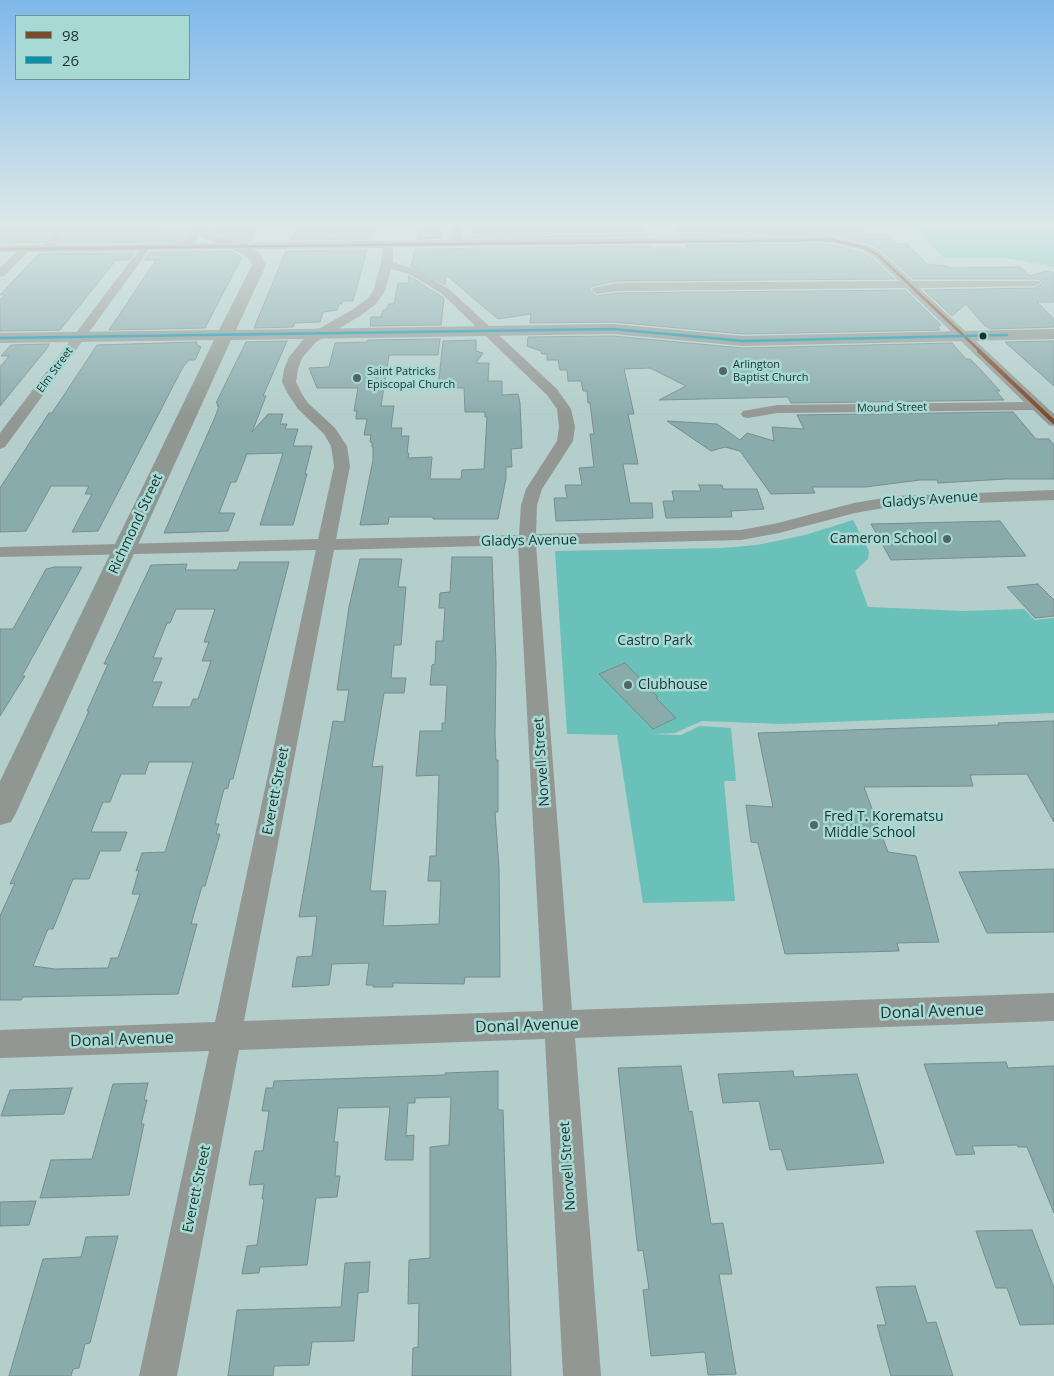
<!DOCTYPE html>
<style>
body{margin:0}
#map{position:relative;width:1054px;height:1376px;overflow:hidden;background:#b3cecb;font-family:"Open Sans",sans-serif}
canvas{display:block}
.legend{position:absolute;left:15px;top:15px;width:175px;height:65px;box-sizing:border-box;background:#a7dad4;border:1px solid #6f9692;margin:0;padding:6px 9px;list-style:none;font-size:15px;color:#1c302e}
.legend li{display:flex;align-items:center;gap:10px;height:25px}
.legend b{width:25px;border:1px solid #6f9692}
</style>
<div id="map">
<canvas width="1054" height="1376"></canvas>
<ul class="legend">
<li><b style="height:6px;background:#7a4b2a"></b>98</li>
<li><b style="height:6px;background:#0691ae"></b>26</li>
</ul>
</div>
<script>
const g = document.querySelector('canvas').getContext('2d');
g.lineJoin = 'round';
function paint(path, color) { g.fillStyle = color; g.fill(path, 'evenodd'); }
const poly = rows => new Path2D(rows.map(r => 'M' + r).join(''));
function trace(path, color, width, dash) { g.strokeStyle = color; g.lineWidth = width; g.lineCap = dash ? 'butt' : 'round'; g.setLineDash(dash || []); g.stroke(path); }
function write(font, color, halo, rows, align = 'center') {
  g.font = font + ' "Open Sans",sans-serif'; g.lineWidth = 5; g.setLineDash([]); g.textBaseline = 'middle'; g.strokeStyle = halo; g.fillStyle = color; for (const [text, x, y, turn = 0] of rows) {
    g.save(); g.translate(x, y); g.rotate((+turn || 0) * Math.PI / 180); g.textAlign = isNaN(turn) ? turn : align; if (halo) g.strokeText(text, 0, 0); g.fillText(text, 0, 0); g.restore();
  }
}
const green = poly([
 [871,224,1054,224,1054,267,1005,258,944,258,917,230,875,230],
 [853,520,869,551,868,559,855,571,868,607,964,611,1024,609,1035,620,1054,618,1054,713,782,724,702,721,675,733,649,734,681,735,700,726,731,728,736,781,724,781,735,901,643,903,617,735,567,734,555,551,722,548,757,545,805,535]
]);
const building = poly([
 [0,224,60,224,43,242,0,243,0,224],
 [76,224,161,224,157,229,187,230,179,242,59,243,76,224],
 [215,224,258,224,250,241,239,241,212,231,215,224],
 [298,224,375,224,370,239,291,240,298,224],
 [580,224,642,224,647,236,473,238,473,226,580,227,580,224],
 [676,224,861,224,863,234,887,234,898,244,907,244,928,265,942,265,951,268,1020,267,1030,276,1046,271,1054,273,1054,302,1037,302,1054,319,1054,327,991,329,984,325,966,304,952,316,924,290,1035,288,1043,283,1039,279,913,279,883,252,871,244,833,235,681,236,676,224],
 [420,226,442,226,441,238,417,239,420,226],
 [818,244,833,245,861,252,873,259,894,279,616,281,593,286,589,290,597,296,616,293,905,290,941,325,938,327,940,330,743,334,613,322,530,323,531,314,498,319,446,275,445,285,411,266,415,249,650,246,651,248,687,248,686,245,818,244],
 [367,250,353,301,342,301,342,304,339,304,337,310,323,312,320,322,295,323,293,327,254,328,286,251,367,250],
 [231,251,242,257,205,328,109,330,156,260,144,260,150,252,231,251],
 [134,253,129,260,116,260,60,330,0,331,0,300,5,295,0,295,39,254,134,253],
 [409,276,444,298,441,325,370,326,371,317,381,317,383,310,386,310,389,304,394,304,398,283,408,283,409,276],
 [613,336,743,348,952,343,966,359,970,359,981,370,1000,391,996,391,1004,400,791,403,788,397,659,400,686,386,650,368,624,369,634,414,628,414,638,464,623,464,630,503,652,503,653,518,556,521,554,498,567,498,565,485,582,485,579,468,594,467,590,434,594,434,590,403,588,403,587,391,583,391,581,381,568,381,567,370,560,370,558,360,547,360,547,354,542,354,541,351,527,346,528,337,613,336],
 [440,339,438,355,389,355,381,406,394,406,391,428,402,428,401,436,409,436,407,453,409,453,408,458,432,457,430,479,461,479,462,470,484,469,487,417,485,417,485,412,465,412,464,388,438,388,443,341,476,340,476,351,483,353,476,363,489,363,488,381,502,381,502,395,518,394,520,403,522,448,511,449,512,467,506,467,506,478,498,519,433,519,433,517,389,517,388,524,360,525,373,460,373,447,372,447,372,442,370,442,371,435,364,435,367,419,356,419,356,416,357,411,354,411,358,388,317,388,309,368,329,367,335,343,367,342,368,340,440,339],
 [287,341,263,396,266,396,252,432,268,414,283,414,280,424,287,424,285,429,298,429,293,446,312,446,305,474,307,474,293,525,260,525,283,453,247,454,236,482,231,482,219,513,235,513,228,531,164,533,215,417,219,406,217,406,218,403,216,403,246,342,287,341],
 [1054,341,1054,386,1005,342,1054,341],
 [197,342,196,344,201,347,195,360,189,360,183,367,98,531,72,532,92,494,85,494,89,486,51,486,26,531,0,532,0,488,49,413,52,413,97,345,197,342],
 [49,344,48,347,0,406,0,367,9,356,1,356,11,345,49,344],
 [1013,412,1036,439,1049,439,1054,445,1054,479,1005,479,938,483,937,480,920,480,865,487,812,487,815,493,771,494,740,451,725,447,711,451,667,421,717,424,740,440,747,433,774,441,772,427,804,429,797,415,1013,412],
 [699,485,722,485,723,489,757,489,764,509,731,511,732,517,666,518,663,501,674,501,672,491,701,491,699,485],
 [1000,521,1026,556,891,560,871,524,1000,521],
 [452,557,492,557,496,664,495,734,496,760,498,760,498,812,495,812,499,868,500,977,465,977,464,984,393,983,393,987,373,987,373,985,366,985,369,963,332,964,329,985,292,987,297,957,312,956,317,916,299,917,333,721,344,722,349,690,337,690,349,607,360,559,402,559,398,587,406,587,401,645,394,645,391,678,406,678,404,693,384,693,372,767,383,766,370,891,386,891,383,926,439,924,441,881,428,881,430,856,436,856,439,775,416,776,420,731,442,731,442,723,445,723,447,685,430,685,432,665,435,664,436,641,443,641,445,608,439,608,440,593,450,592,452,557],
 [240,562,289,562,233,779,230,779,228,788,224,789,215,824,219,824,216,834,220,834,205,886,202,886,191,924,197,924,178,994,23,997,21,1000,0,1000,0,916,15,883,10,884,89,711,87,711,108,664,104,664,151,565,187,564,185,570,237,570,240,562],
 [176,609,215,609,204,642,209,642,202,661,211,661,198,699,193,699,190,707,152,707,162,682,152,682,162,658,153,658,167,623,170,623,176,609],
 [149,762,193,762,165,852,142,853,136,871,139,870,132,894,140,894,118,958,111,958,108,968,55,969,33,966,48,929,53,929,73,879,89,879,100,851,120,851,127,832,91,832,103,802,110,802,121,774,145,774,149,762],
 [55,567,82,567,22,676,25,676,0,716,0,629,13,629,46,569,55,567],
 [1038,584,1054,600,1054,616,1035,618,1007,587,1038,584],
 [625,663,658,697,656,698,676,718,653,729,599,674,625,663],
 [1054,721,1054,822,1027,774,970,775,973,786,864,787,888,852,916,856,939,942,897,943,899,951,785,954,758,843,751,842,746,805,773,807,758,733,999,725,998,723,1054,721],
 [1054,869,1054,932,987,933,959,872,1054,869],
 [1006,1062,1008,1068,1054,1066,1054,1213,1027,1147,1018,1147,1017,1145,972,1146,975,1154,956,1155,924,1064,1006,1062],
 [681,1066,689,1112,692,1111,711,1224,723,1223,732,1274,719,1274,736,1374,708,1375,705,1352,651,1356,643,1290,649,1289,643,1250,638,1251,618,1068,681,1066],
 [498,1071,498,1110,503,1110,511,1376,412,1376,413,1348,418,1347,419,1303,408,1304,409,1260,430,1258,430,1147,449,1145,451,1097,415,1098,415,1103,408,1103,406,1136,414,1135,413,1160,385,1160,390,1107,338,1108,334,1142,338,1142,335,1176,340,1176,337,1197,316,1198,307,1265,260,1267,259,1273,242,1274,247,1246,257,1245,264,1199,262,1199,264,1184,249,1185,255,1151,263,1151,269,1111,262,1111,266,1088,273,1088,274,1081,445,1075,445,1073,498,1071],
 [793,1071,794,1077,857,1074,884,1163,787,1170,781,1149,770,1150,759,1101,723,1103,718,1074,793,1071],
 [148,1083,144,1100,147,1100,141,1124,144,1124,129,1195,40,1198,51,1160,92,1159,113,1084,148,1083],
 [72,1088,64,1114,1,1116,10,1090,72,1088],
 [36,1201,29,1225,0,1226,0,1202,36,1201],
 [1032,1230,1054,1288,1054,1324,1020,1325,1007,1288,996,1288,976,1231,1032,1230],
 [118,1236,90,1343,85,1344,79,1368,73,1369,71,1376,9,1376,43,1259,81,1257,86,1237,118,1236],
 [370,1262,368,1292,358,1293,354,1341,312,1342,309,1365,274,1366,273,1376,228,1376,237,1310,341,1307,345,1263,370,1262],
 [915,1286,927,1323,936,1322,953,1376,891,1376,877,1325,886,1325,876,1287,915,1286]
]);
const street = poly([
 [63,224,74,224,55,245,451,240,452,224,462,224,461,240,818,236,833,237,870,246,882,253,912,281,1039,281,1041,283,1035,286,919,288,1054,414,1054,426,1049,425,1033,410,777,413,748,418,743,417,741,414,743,411,777,405,1024,402,906,288,616,291,597,294,591,290,593,288,616,283,899,281,874,257,862,250,833,243,818,242,393,247,393,262,417,270,449,289,557,389,571,409,575,427,573,441,542,489,537,505,536,534,741,530,778,523,854,503,895,496,1054,490,1054,500,895,506,855,513,779,533,741,540,536,545,572,1010,1054,993,1054,1021,575,1038,601,1376,563,1376,545,1039,239,1050,177,1376,139,1376,209,1051,0,1058,0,1030,215,1022,316,550,0,557,0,547,318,539,334,466,331,446,324,434,298,409,288,394,282,382,284,369,289,357,306,336,352,310,368,298,373,291,381,264,382,248,149,250,5,447,0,449,0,433,138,251,28,252,4,276,0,277,0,268,16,252,0,252,0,246,43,245,63,224],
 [391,269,409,274,441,293,547,395,557,409,559,427,557,441,526,489,521,505,519,535,336,539,350,466,347,446,335,428,308,403,302,394,296,382,298,369,302,358,316,342,360,316,376,304,385,291,391,269],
 [518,545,543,1011,244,1021,334,550,518,545]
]);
const secondary = poly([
 [194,224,208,224,210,232,250,247,260,254,266,265,236,330,613,324,743,336,1054,329,1054,339,743,346,613,334,231,340,16,813,11,822,0,825,0,781,214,340,0,343,0,333,219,330,252,265,249,259,240,253,199,236,190,250,180,250,178,247,189,230,194,228,194,224]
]);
const bus1Far1 = poly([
 [0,249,833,240,866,248,878,255,981,352]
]);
const bus1 = poly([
 [979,351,1054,422]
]);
const bus2 = poly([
 [0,338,613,329,743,341,1007,335]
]);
const markers = [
 [983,336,4.5,"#1c302e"],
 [723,371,5,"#516765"],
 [357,378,5,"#516765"],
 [947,539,5,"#516765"],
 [628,685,5,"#516765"],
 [814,825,5,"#516765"]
];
const farPoinames = [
 ["Arlington",733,365],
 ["Baptist Church",733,378],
 ["Saint Patricks",367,372],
 ["Episcopal Church",367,385]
];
const farStreetnames = [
 ["Elm Street",55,370,-54],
 ["Mound Street",892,408,-1]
];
const streetNames = [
 ["Gladys Avenue",930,500,-4],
 ["Richmond Street",136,524,-65],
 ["Gladys Avenue",529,541,-1],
 ["Norvell Street",542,762,-94],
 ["Everett Street",276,791,-79],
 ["Norvell Street",568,1166,-94],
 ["Everett Street",197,1189,-78]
];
const poiNames = [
 ["Cameron School",937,539,"right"],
 ["Clubhouse",638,685],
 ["Fred T. Korematsu",824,817],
 ["Middle School",824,833]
];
const parkNames = [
 ["Castro Park",655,641]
];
const nearStreetnames = [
 ["Donal Avenue",932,1012,-2],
 ["Donal Avenue",527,1026,-2],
 ["Donal Avenue",122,1040,-2]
];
paint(green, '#69c1ba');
paint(building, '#8aabac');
trace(building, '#778d8c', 1);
paint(street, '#939793');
paint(secondary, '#8e9791');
trace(bus1Far1, '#7a4b2a', 2.5);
trace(bus1, '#7a4b2a', 4);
trace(bus2, '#0691ae', 2.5);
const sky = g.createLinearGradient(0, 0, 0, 417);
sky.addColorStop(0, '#7fb8eb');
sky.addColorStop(0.54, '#dde9e8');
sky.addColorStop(1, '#dde9e800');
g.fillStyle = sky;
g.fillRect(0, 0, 1054, 417);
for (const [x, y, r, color] of markers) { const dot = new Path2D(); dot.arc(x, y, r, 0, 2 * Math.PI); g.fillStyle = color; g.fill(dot); trace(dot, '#a7dad4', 2); }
write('11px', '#1c302e', '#a7dad4', farPoinames, 'left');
write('11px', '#1c302e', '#a7dad4', farStreetnames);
write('14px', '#1c302e', '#a7dad4', streetNames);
write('14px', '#1c302e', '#a7dad4', poiNames, 'left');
write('14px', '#1f3735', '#a7dad4', parkNames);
write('16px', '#1c302e', '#a7dad4', nearStreetnames);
</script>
